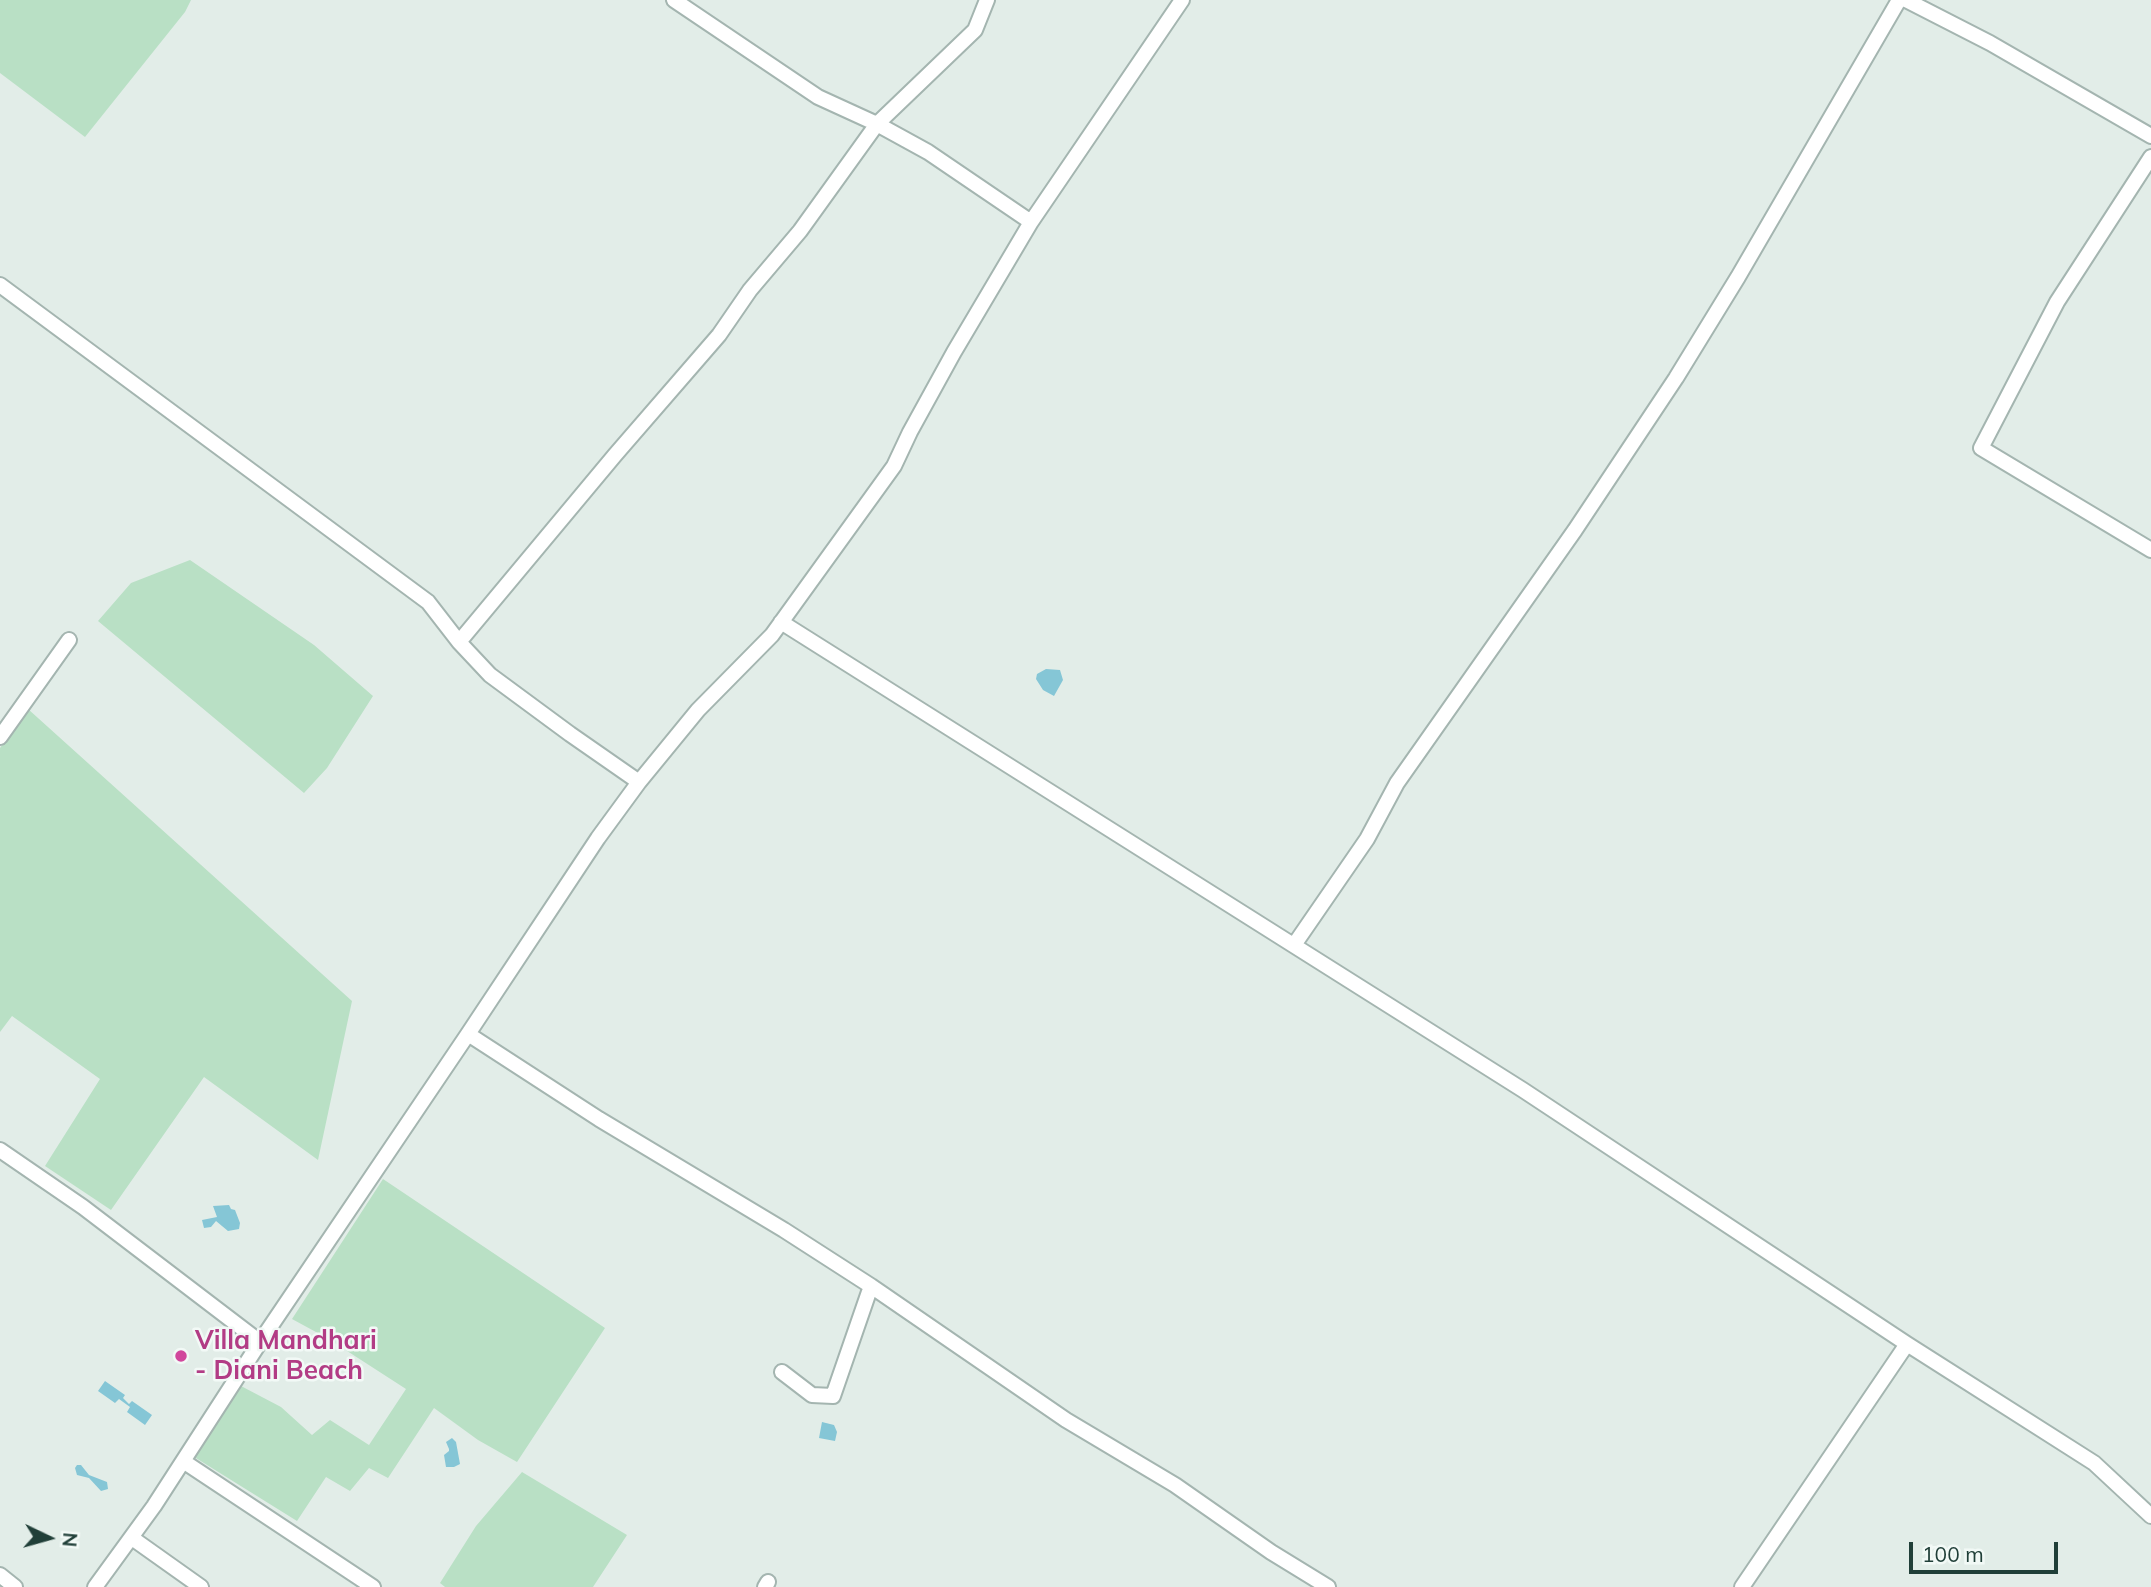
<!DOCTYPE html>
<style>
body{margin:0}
#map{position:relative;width:2151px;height:1587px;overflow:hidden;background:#e2ede8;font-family:Mulish,sans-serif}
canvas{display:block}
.north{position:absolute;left:14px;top:1503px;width:70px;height:70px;-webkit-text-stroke:5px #f2f9f6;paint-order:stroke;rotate:95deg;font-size:19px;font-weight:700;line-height:28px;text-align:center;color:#203f38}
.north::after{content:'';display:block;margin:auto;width:24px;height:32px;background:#203f38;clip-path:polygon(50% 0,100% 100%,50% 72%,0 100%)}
.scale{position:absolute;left:1909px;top:1542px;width:149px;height:32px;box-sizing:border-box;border:4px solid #203f38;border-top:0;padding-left:9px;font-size:21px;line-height:24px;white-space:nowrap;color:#203f38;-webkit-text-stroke:5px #f2f9f6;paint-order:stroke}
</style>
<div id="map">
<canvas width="2151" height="1587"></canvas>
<div class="north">N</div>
<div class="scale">100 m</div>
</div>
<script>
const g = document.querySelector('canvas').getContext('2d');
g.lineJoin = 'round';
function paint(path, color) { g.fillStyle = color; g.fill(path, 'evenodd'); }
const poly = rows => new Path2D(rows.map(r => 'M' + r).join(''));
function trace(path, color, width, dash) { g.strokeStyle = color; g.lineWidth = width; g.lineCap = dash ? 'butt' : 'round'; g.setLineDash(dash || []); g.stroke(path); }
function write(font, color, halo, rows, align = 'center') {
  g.font = font + ' Mulish,sans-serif'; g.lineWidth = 5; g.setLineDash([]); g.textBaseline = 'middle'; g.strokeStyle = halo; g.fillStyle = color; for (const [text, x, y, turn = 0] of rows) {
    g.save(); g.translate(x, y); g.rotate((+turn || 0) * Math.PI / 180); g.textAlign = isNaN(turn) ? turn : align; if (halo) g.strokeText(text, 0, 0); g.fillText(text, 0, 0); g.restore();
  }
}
const green = poly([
 [0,0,191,0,185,12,85,137,0,73],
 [190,560,314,645,373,696,327,768,304,793,98,621,131,583],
 [28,709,352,1001,318,1160,204,1077,111,1210,45,1166,100,1079,12,1016,0,1032,0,748],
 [383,1179,605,1328,517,1462,478,1440,434,1408,388,1478,369,1468,350,1491,326,1477,297,1521,191,1455,241,1386,281,1407,312,1435,330,1420,369,1445,406,1389,327,1338,292,1319],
 [522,1472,627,1535,593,1587,445,1587,440,1583,476,1526]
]);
const water = poly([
 [1046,669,1060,670,1063,680,1054,696,1043,690,1036,679,1037,674],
 [229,1205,231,1209,235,1210,240,1223,239,1229,228,1231,216,1221,211,1227,204,1228,202,1220,217,1217,213,1206],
 [105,1381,125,1395,123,1398,129,1404,132,1401,152,1415,145,1425,127,1412,130,1407,119,1399,115,1403,98,1391],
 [822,1422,834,1425,837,1432,835,1441,819,1438],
 [452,1438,456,1442,460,1464,454,1467,446,1467,444,1455,449,1451,449,1449,446,1442],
 [77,1465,81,1465,89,1475,107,1482,108,1489,101,1491,89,1478,77,1475,75,1468]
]);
const minor = poly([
 [674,0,818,97,877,124,928,152,1031,222],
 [1906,0,1990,43,2151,136],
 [2151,157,2057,302,1981,448,2151,550],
 [0,285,428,602,459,642,490,675,570,734,639,782],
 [781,622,1523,1090,1907,1344,2094,1463,2151,1516],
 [459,642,615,455,719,335,750,290,800,231,877,124,975,30,987,0],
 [0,737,69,640],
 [1294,945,1367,839,1397,783,1575,530,1676,378,1738,277,1899,0],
 [468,1034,599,1119,784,1230,871,1286,1066,1420,1175,1485,1271,1552,1328,1587],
 [0,1150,83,1207,260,1342],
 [782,1372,812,1395,833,1396,871,1286],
 [183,1461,373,1587],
 [132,1538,201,1587],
 [0,1575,15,1587],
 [95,1587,154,1506,260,1342,468,1034,598,838,639,782,698,710,772,635,894,466,910,432,954,352,1031,222,1182,0],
 [765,1587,768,1582],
 [1742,1587,1907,1344]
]);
const markers = [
 [181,1356,7,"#d1479c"]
];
const hotelNames = [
 ["Villa Mandhari",195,1341],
 ["- Diani Beach",195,1371]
];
paint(green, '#b9e0c5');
paint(water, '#85c6d6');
trace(minor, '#a4b5b0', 18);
trace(minor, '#fff', 14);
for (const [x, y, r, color] of markers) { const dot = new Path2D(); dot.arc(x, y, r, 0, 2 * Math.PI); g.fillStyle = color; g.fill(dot); trace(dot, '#f2f9f6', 2.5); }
write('bold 26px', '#b23c85', '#f2f9f6', hotelNames, 'left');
</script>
